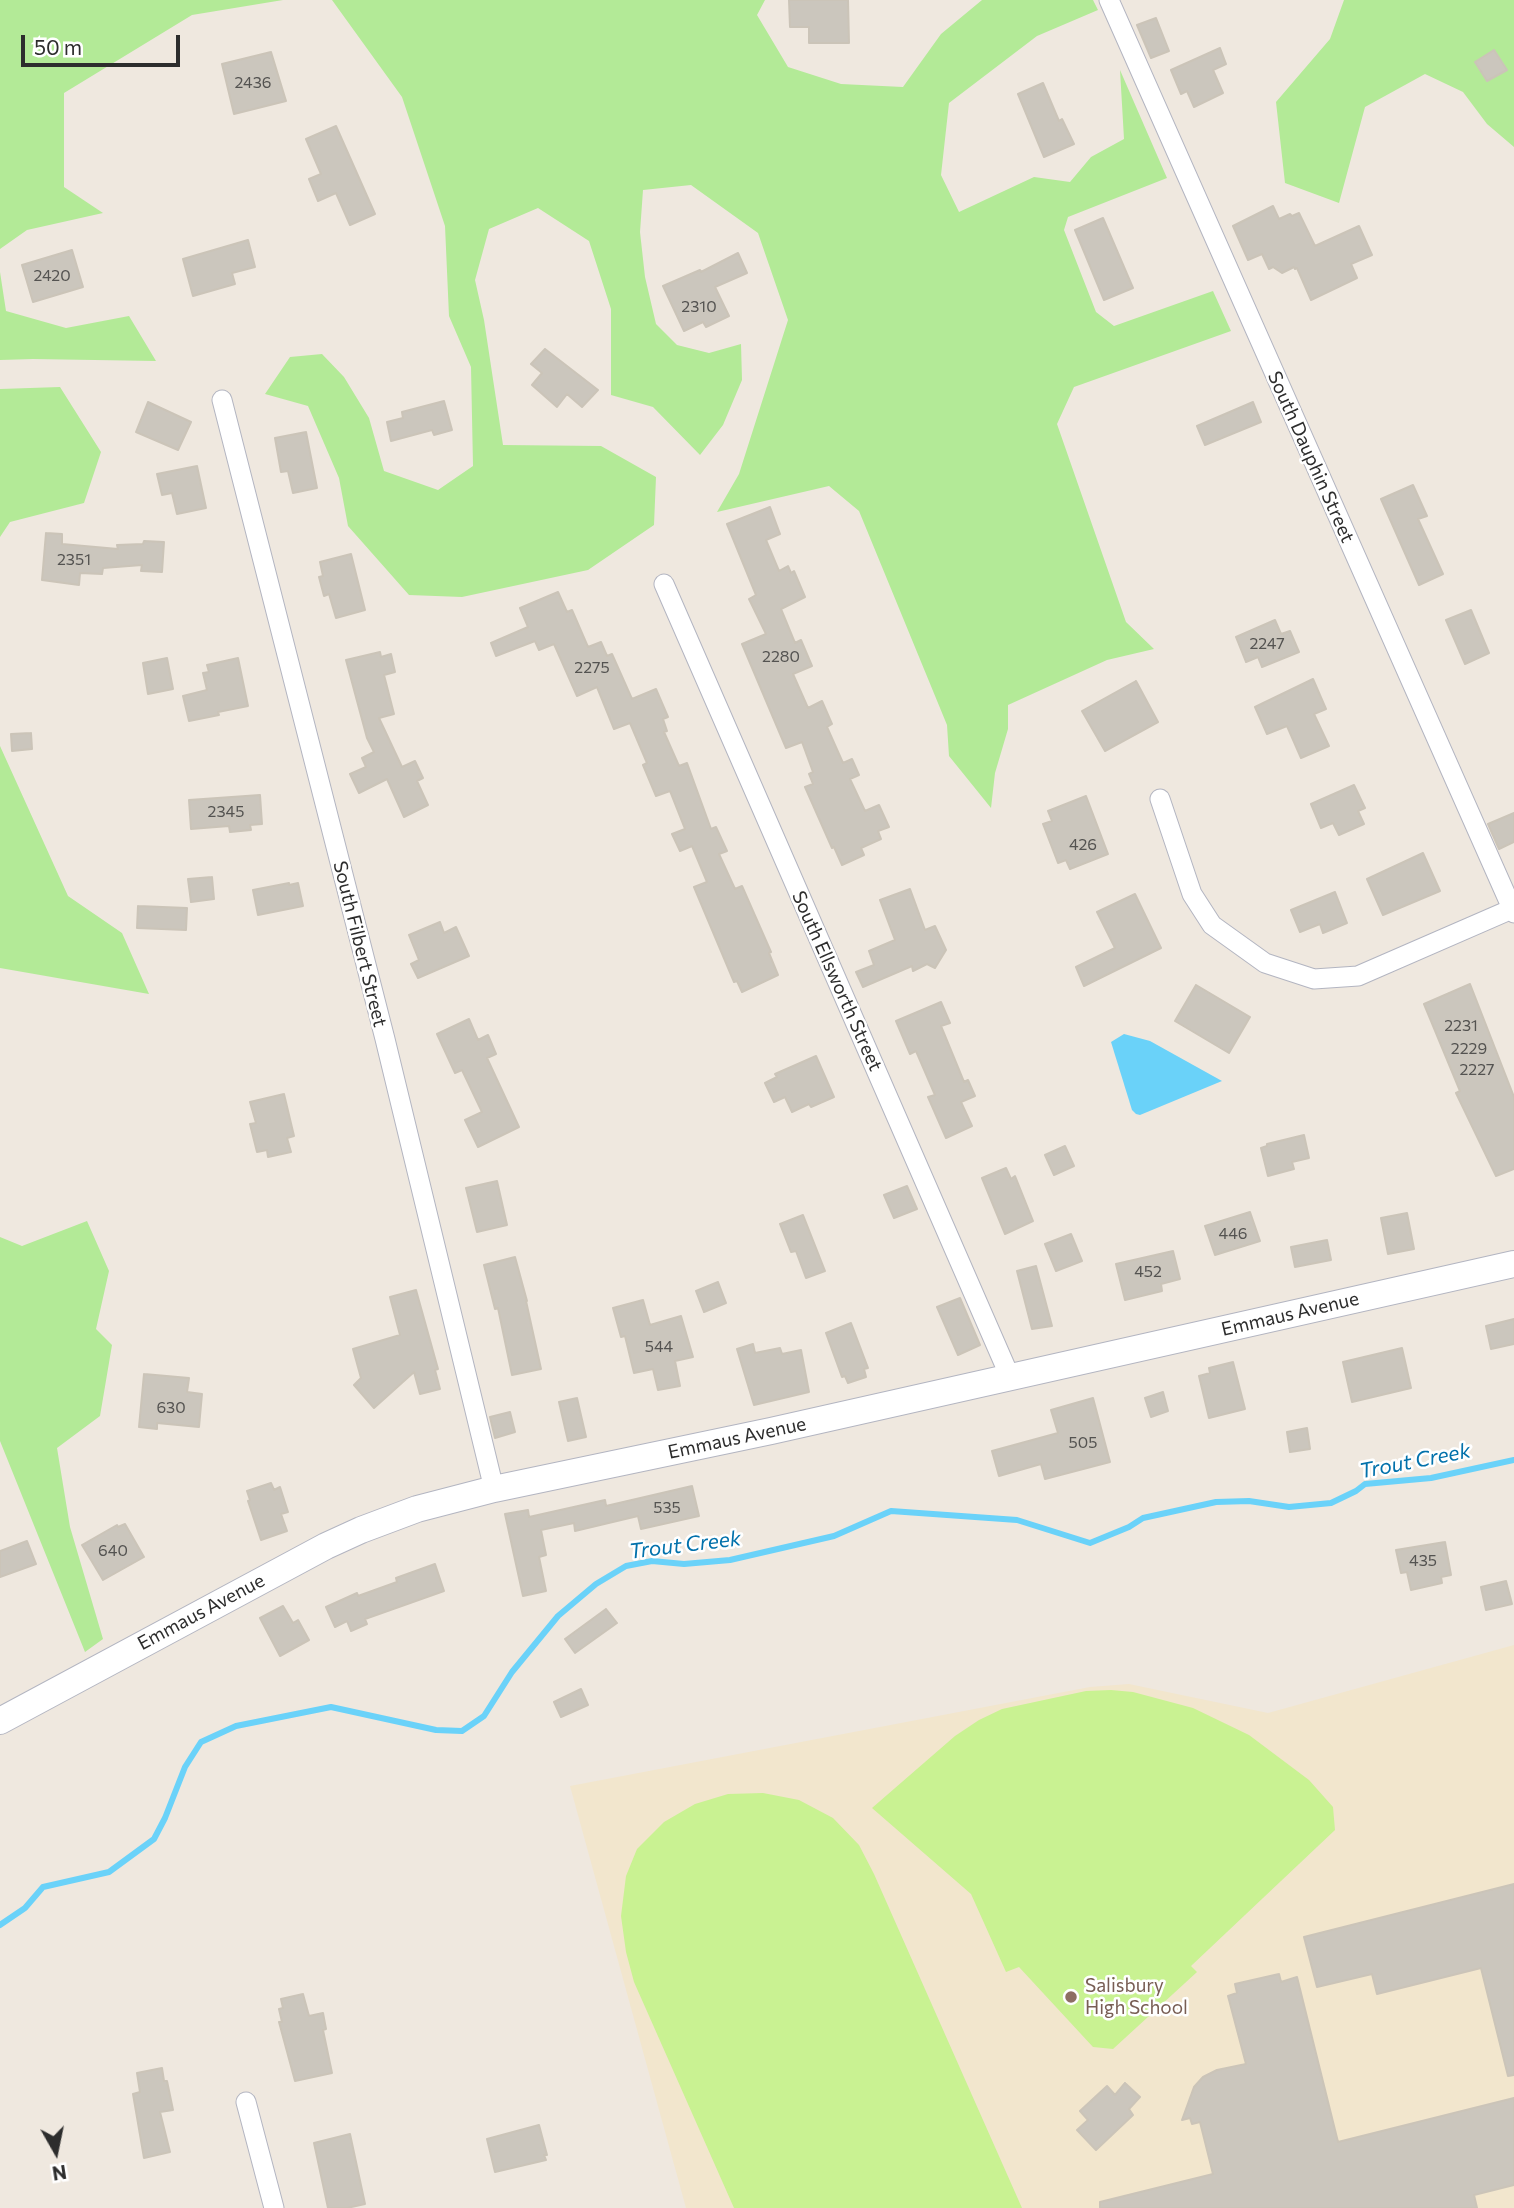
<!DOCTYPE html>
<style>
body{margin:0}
#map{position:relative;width:1514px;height:2208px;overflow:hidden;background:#efe8df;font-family:Commissioner,sans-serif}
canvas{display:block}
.north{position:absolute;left:21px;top:2117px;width:70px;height:70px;-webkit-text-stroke:5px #fff;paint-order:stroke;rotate:171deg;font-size:19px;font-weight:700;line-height:28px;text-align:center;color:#2d2d2d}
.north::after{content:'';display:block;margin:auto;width:24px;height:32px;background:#2d2d2d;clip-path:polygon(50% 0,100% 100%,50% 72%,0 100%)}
.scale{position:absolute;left:21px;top:35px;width:159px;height:32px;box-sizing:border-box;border:4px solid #2d2d2d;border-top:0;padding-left:9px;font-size:21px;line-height:24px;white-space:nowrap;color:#2d2d2d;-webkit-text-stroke:5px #fff;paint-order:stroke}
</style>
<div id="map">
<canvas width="1514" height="2208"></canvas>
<div class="north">N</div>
<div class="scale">50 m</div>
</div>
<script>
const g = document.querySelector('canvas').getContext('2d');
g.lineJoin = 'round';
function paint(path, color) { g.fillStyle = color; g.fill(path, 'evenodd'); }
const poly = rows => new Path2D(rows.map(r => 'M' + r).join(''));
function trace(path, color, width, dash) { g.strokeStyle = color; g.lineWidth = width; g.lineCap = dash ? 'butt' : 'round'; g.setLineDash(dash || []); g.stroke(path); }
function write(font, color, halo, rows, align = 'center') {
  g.font = font + ' Commissioner,sans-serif'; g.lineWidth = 5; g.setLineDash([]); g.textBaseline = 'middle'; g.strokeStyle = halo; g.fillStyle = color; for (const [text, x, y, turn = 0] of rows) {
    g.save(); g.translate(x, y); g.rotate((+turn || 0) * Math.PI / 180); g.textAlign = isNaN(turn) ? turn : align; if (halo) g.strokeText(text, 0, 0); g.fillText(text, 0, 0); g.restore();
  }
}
const education = poly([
 [1514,1645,1514,2208,686,2208,570,1786,1090,1687,1129,1684,1268,1713]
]);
const green = poly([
 [0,0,283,0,192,15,64,93,64,187,103,213,27,230,0,249],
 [332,0,765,0,757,15,788,67,841,84,903,87,941,34,982,0,1093,0,1098,10,1037,36,949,103,941,175,959,212,1034,177,1070,182,1091,157,1124,139,1120,70,1167,178,1068,217,1064,230,1096,312,1114,326,1213,291,1231,331,1074,387,1057,424,1126,622,1154,649,1107,660,1008,705,1008,729,995,773,991,808,949,756,947,725,859,511,829,486,717,512,739,474,788,320,758,233,691,185,643,190,640,232,645,277,656,324,677,345,709,353,741,344,742,380,723,425,700,455,653,407,611,395,611,309,589,241,538,208,489,229,475,280,484,320,503,445,601,446,656,477,654,525,588,570,462,597,409,595,348,526,339,478,308,406,265,394,290,357,322,354,344,377,369,418,384,471,438,490,473,466,471,367,449,316,445,226,402,97],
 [1344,0,1514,0,1514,147,1487,124,1463,92,1425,74,1365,107,1339,203,1285,183,1276,102,1330,39],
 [0,272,6,311,66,328,129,316,156,361,33,359,0,360],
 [60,387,101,452,84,503,10,522,0,537,0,389],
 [0,746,68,896,122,933,149,994,0,968],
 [87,1221,109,1271,96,1329,112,1345,100,1416,57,1448,70,1527,103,1639,85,1652,0,1441,0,1237,22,1246]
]);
const pitch = poly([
 [1111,1690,1133,1692,1193,1708,1249,1735,1309,1780,1333,1807,1335,1830,1191,1966,1197,1972,1113,2049,1093,2047,1019,1967,1006,1972,971,1894,872,1808,955,1736,979,1720,1002,1709,1086,1691],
 [763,1793,799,1800,833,1818,859,1845,874,1874,1022,2208,734,2208,634,1982,626,1952,621,1916,626,1876,637,1849,664,1822,695,1804,728,1794]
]);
const water = poly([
 [1124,1034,1150,1041,1222,1081,1140,1115,1136,1114,1132,1110,1111,1042]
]);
const stream = poly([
 [0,1925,25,1908,43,1887,109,1872,154,1839,165,1818,185,1767,201,1742,236,1726,331,1707,436,1730,462,1731,484,1716,512,1672,558,1616,596,1584,626,1566,652,1561,684,1564,730,1560,834,1536,891,1511,1017,1520,1090,1543,1129,1527,1143,1518,1216,1502,1249,1501,1289,1507,1331,1503,1356,1491,1365,1484,1431,1478,1514,1460]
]);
const building = poly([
 [789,0,848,0,849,43,809,43,809,27,790,27,789,0],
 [1156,18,1169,51,1151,58,1137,25,1156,18],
 [1220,48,1226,64,1213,70,1223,93,1194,107,1187,91,1181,94,1171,70,1220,48],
 [1494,50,1507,70,1487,81,1475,62,1494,50],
 [271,52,286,101,234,114,222,64,271,52],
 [1043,83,1059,121,1062,119,1074,144,1044,157,1018,94,1043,83],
 [336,126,375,214,350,225,336,193,318,201,309,179,321,174,306,139,336,126],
 [1273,206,1279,219,1290,214,1292,216,1299,213,1315,246,1359,226,1372,255,1351,264,1357,278,1311,300,1297,268,1295,269,1294,267,1282,273,1273,267,1269,269,1262,254,1248,260,1233,226,1273,206],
 [1103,218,1133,288,1104,300,1075,230,1103,218],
 [248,240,255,267,232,273,235,284,193,296,183,259,248,240],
 [72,250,83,287,33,302,22,265,72,250],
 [738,253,747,273,715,287,729,316,706,327,703,322,684,331,663,286,700,270,701,272,738,253],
 [545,349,598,390,582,407,567,394,557,407,532,385,542,373,531,364,545,349],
 [444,401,452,430,434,435,432,430,391,441,387,422,403,418,402,412,444,401],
 [148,402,191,422,178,450,136,432,148,402],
 [1253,402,1261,422,1205,445,1197,426,1253,402],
 [306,432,317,488,293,493,288,471,281,472,275,438,306,432],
 [197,466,206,508,177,514,172,493,162,495,157,474,197,466],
 [1413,485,1427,516,1418,519,1443,574,1419,585,1381,499,1413,485],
 [770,507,780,534,766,540,779,571,788,566,791,573,794,571,805,597,781,609,795,643,801,640,812,666,793,674,808,708,822,701,832,724,827,727,843,763,852,759,859,775,850,779,865,811,879,805,889,827,878,831,881,839,861,848,864,855,842,865,834,847,832,848,805,787,813,784,809,774,813,772,802,742,786,748,742,644,766,634,749,599,756,595,727,524,770,507],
 [46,533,62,534,62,544,118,549,117,545,143,544,144,541,164,542,162,572,141,571,142,565,103,568,102,574,80,573,79,585,42,580,46,533],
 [351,554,365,610,336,618,329,594,324,596,319,577,323,576,320,562,351,554],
 [558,592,567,612,572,610,588,647,601,642,607,656,612,654,632,699,656,689,668,717,663,719,667,731,664,732,679,766,687,763,711,829,716,827,727,851,719,854,735,889,742,886,771,952,769,953,778,975,742,992,737,981,734,982,694,887,707,882,692,846,680,851,672,834,685,829,670,791,656,796,643,765,647,763,630,723,614,729,597,687,577,696,554,644,539,650,535,641,496,656,491,643,528,627,520,608,558,592],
 [1471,610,1489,653,1465,664,1446,620,1471,610],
 [1275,620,1281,634,1290,631,1299,652,1262,667,1258,657,1246,662,1236,637,1275,620],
 [380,652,381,657,391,654,395,672,384,675,394,714,379,718,402,767,415,761,423,778,417,781,428,805,404,817,387,779,359,793,350,774,366,767,362,758,374,752,367,738,346,660,380,652],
 [167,658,173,689,148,694,143,663,167,658],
 [238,658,248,706,218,712,219,715,189,721,183,696,207,690,203,673,209,672,207,665,238,658],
 [1313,679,1326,709,1314,714,1329,746,1301,758,1287,726,1267,734,1255,707,1313,679],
 [1136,681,1158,722,1105,751,1082,711,1136,681],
 [31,733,32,749,12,751,11,734,31,733],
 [1354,785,1365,808,1358,811,1364,824,1339,835,1333,823,1321,828,1311,804,1354,785],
 [260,795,262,824,250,825,251,830,230,832,229,826,191,829,189,800,260,795],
 [1086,796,1108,854,1070,869,1066,860,1058,863,1043,824,1052,821,1048,811,1086,796],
 [1514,813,1514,842,1499,849,1488,824,1514,813],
 [1423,853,1440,891,1383,915,1367,879,1423,853],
 [212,877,214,899,191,902,188,879,212,877],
 [289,883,289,885,298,883,303,906,258,915,253,890,289,883],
 [910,889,925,930,935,926,946,950,935,968,927,964,913,971,912,966,863,987,856,972,874,965,869,951,895,940,880,900,910,889],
 [1335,892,1347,923,1323,933,1320,924,1300,932,1291,910,1335,892],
 [1135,894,1161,948,1084,986,1076,967,1115,948,1097,912,1135,894],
 [138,906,187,908,186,930,137,928,138,906],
 [440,922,444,933,456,927,469,956,418,978,411,964,419,960,409,935,440,922],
 [1470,984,1514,1097,1514,1169,1496,1176,1456,1093,1460,1091,1424,1004,1470,984],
 [1196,985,1250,1017,1229,1053,1175,1021,1196,985],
 [941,1002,950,1023,941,1026,964,1082,968,1080,975,1096,961,1102,972,1126,946,1138,928,1097,935,1095,916,1051,910,1054,896,1021,941,1002],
 [469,1019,478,1040,488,1035,496,1054,487,1058,519,1127,478,1147,465,1120,482,1112,462,1070,455,1073,437,1034,469,1019],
 [816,1056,834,1097,811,1107,809,1104,792,1112,785,1097,774,1102,765,1083,777,1077,775,1074,816,1056],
 [284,1094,294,1136,287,1138,291,1152,268,1157,267,1150,257,1152,250,1124,256,1123,250,1102,284,1094],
 [1304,1135,1309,1158,1292,1162,1294,1169,1268,1176,1261,1148,1267,1146,1267,1144,1304,1135],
 [1065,1146,1074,1166,1054,1175,1045,1155,1065,1146],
 [1006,1168,1011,1179,1015,1176,1033,1221,1005,1234,982,1178,1006,1168],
 [497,1181,507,1225,477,1232,466,1188,497,1181],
 [907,1186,917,1209,894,1218,884,1195,907,1186],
 [1250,1212,1260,1241,1215,1255,1205,1226,1250,1212],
 [1407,1213,1414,1249,1388,1254,1381,1218,1407,1213],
 [803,1215,825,1271,806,1278,796,1251,791,1252,780,1224,803,1215],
 [1071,1234,1082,1261,1056,1271,1045,1244,1071,1234],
 [1327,1240,1331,1260,1295,1267,1291,1247,1327,1240],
 [1173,1251,1180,1279,1161,1284,1162,1291,1125,1300,1116,1264,1173,1251],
 [515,1257,527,1301,526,1301,541,1369,512,1375,498,1308,495,1309,484,1265,515,1257],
 [1036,1266,1052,1326,1032,1329,1017,1271,1036,1266],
 [718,1282,726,1303,704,1312,696,1291,718,1282],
 [416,1290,438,1369,435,1370,440,1389,420,1394,414,1372,374,1408,354,1385,361,1378,353,1349,400,1335,390,1297,416,1290],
 [960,1298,980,1345,958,1355,937,1307,960,1298],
 [643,1300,650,1325,681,1316,693,1357,675,1361,680,1386,658,1390,653,1369,634,1373,625,1336,621,1337,613,1308,643,1300],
 [1514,1319,1514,1344,1491,1349,1486,1326,1514,1319],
 [851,1323,868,1368,864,1369,866,1377,848,1383,845,1376,842,1377,826,1333,851,1323],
 [753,1344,755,1353,780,1348,782,1354,801,1350,809,1392,754,1405,737,1349,753,1344],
 [1402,1348,1411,1388,1352,1402,1343,1362,1402,1348],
 [1233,1362,1245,1409,1209,1418,1199,1376,1210,1373,1209,1368,1233,1362],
 [144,1374,189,1378,187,1392,202,1394,199,1427,157,1423,157,1429,139,1427,144,1374],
 [1163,1392,1168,1411,1151,1417,1145,1398,1163,1392],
 [577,1398,586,1437,568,1441,559,1402,577,1398],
 [1093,1398,1110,1462,1045,1479,1041,1464,999,1476,992,1451,1058,1433,1051,1410,1093,1398],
 [510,1412,515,1432,495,1438,490,1417,510,1412],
 [1307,1428,1310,1449,1290,1452,1287,1432,1307,1428],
 [271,1483,274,1490,280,1487,288,1512,281,1514,287,1531,261,1540,248,1501,250,1500,247,1491,271,1483],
 [692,1486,699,1516,641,1529,638,1516,575,1531,574,1523,541,1530,546,1555,539,1557,546,1591,523,1596,505,1514,528,1510,529,1517,605,1500,606,1506,692,1486],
 [125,1524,144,1557,103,1580,82,1545,117,1525,118,1527,125,1524],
 [27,1541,36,1564,0,1577,0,1551,27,1541],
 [1445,1542,1451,1575,1441,1577,1442,1583,1411,1590,1407,1572,1401,1573,1396,1550,1445,1542],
 [435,1564,444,1591,365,1619,367,1624,351,1631,347,1621,335,1627,326,1607,357,1593,358,1596,397,1582,396,1578,435,1564],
 [1506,1581,1512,1604,1486,1610,1481,1587,1506,1581],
 [283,1606,293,1623,298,1620,309,1640,280,1656,260,1618,283,1606],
 [606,1609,617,1623,575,1653,565,1639,606,1609],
 [581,1689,588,1705,561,1717,554,1702,581,1689],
 [1514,1884,1514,2075,1508,2076,1481,1968,1377,1994,1372,1974,1317,1987,1304,1937,1514,1884],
 [1279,1974,1281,1982,1297,1977,1338,2142,1514,2098,1514,2185,1474,2195,1477,2208,1100,2208,1100,2202,1213,2174,1200,2122,1192,2124,1190,2118,1182,2120,1194,2087,1203,2077,1217,2070,1246,2064,1228,1996,1237,1993,1235,1984,1279,1974],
 [303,1994,309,2016,323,2013,326,2029,323,2030,332,2073,295,2081,279,2022,282,2022,279,2009,283,2008,281,1999,303,1994],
 [162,2068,164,2081,167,2081,173,2110,160,2112,170,2152,144,2158,133,2094,140,2092,137,2073,162,2068],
 [1125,2083,1140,2097,1129,2109,1133,2115,1096,2150,1077,2130,1088,2120,1080,2111,1107,2086,1115,2095,1125,2083],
 [539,2125,547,2155,544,2155,546,2160,495,2172,487,2139,539,2125],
 [350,2134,365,2204,347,2208,328,2208,314,2143,350,2134]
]);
const minor = poly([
 [1109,0,1514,913],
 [222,400,385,1039,494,1489],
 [664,584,1010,1377],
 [1160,799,1192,894,1212,925,1265,963,1314,979,1358,976,1512,909],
 [246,2102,274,2208]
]);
const secondary = poly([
 [0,1721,326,1546,361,1530,417,1509,494,1489,771,1431,1514,1264]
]);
const markers = [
 [1071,1997,7,"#8d6e63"]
];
const numberNames = [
 ["2436",253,83],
 ["2420",52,276],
 ["2310",699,307],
 ["2351",74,560],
 ["2247",1267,644],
 ["2280",781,657],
 ["2275",592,668],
 ["2345",226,812],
 ["426",1083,845],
 ["2231",1461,1026],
 ["2229",1469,1049],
 ["2227",1477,1070],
 ["446",1233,1234],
 ["452",1148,1272],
 ["544",659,1347],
 ["630",171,1408],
 ["505",1083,1443],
 ["535",667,1508],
 ["640",113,1551],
 ["435",1423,1561]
];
const streetNames = [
 ["South Dauphin Street",1311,457,66],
 ["South Filbert Street",360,944,76],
 ["South Ellsworth Street",837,981,66],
 ["Emmaus Avenue",1290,1314,-13],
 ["Emmaus Avenue",737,1438,-12],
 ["Emmaus Avenue",201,1612,-28]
];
const educationNames = [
 ["Salisbury",1085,1986],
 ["High School",1085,2008]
];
const waterNames = [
 ["Trout Creek",1415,1461,-11],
 ["Trout Creek",685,1545,-7]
];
paint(education, '#f2e6cd');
paint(green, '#b3ea97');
paint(pitch, '#c9f292');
paint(water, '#6ad2f9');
trace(stream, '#6ad2f9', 6);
paint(building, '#cbc6bd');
trace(building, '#cbc4b8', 2);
trace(minor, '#b3b5c1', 21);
trace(secondary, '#b3b5c1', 28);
trace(minor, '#fff', 19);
trace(secondary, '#fff', 26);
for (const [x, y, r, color] of markers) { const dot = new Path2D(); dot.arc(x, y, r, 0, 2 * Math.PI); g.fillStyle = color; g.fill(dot); trace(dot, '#fff', 2.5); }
write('16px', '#545351', null, numberNames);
write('19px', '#2d2d2d', '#fff', streetNames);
write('19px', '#785e54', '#fff', educationNames, 'left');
write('italic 21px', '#0271ab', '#fff', waterNames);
</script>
